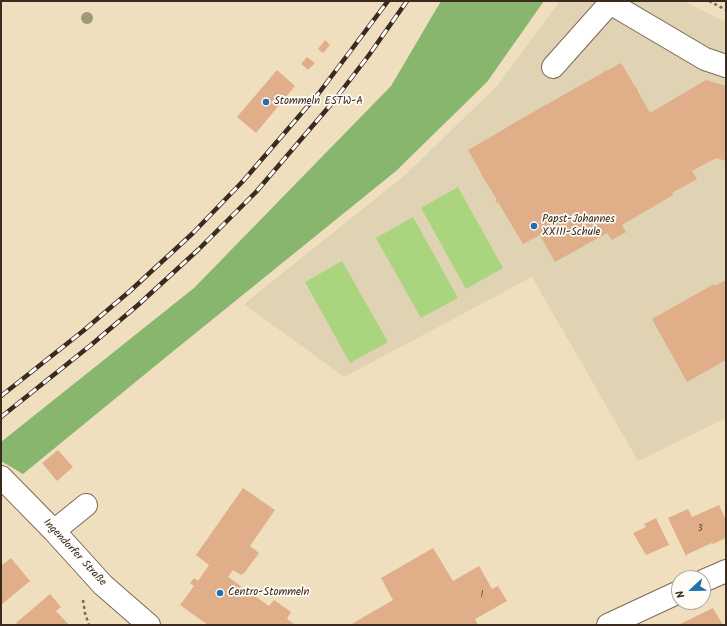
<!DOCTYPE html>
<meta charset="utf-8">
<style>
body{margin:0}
#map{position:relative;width:727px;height:626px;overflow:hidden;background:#f0dfbf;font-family:Kalam,sans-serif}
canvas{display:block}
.frame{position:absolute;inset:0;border:2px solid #3b2a1e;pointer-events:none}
.north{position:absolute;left:671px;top:570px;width:40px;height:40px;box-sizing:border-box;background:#fdfcf7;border:1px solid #afa8a0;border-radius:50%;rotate:248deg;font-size:11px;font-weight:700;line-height:16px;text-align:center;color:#3b2a1e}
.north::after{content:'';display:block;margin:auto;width:14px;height:18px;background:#1f6fb2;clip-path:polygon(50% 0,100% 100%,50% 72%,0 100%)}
</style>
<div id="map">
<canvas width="727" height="626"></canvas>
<div class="frame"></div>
<div class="north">N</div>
</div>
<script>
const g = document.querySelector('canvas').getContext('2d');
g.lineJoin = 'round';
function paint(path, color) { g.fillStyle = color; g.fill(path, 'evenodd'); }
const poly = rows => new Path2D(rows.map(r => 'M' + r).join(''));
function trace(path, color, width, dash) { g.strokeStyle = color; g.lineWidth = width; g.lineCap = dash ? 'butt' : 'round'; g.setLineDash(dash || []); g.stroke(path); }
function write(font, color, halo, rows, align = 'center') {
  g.font = font + ' Kalam,sans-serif'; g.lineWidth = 3.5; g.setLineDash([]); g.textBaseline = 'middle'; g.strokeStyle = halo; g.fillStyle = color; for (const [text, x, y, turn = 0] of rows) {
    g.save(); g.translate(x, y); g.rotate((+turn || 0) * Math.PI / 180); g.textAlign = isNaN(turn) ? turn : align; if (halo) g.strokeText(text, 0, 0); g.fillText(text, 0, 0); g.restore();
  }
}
const built = poly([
 [560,1,683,1,726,22,726,418,638,461,532,277,344,377,244,304,404,176,497,86]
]);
const green = poly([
 [458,187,503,268,466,289,421,208],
 [413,217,458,298,421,318,376,238],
 [342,261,388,342,350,363,305,282]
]);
const forest = poly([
 [441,1,544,1,487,82,396,171,171,353,23,474,1,461,1,442,194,288,391,86]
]);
const building = poly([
 [325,40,330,45,323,53,318,49],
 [307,57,315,63,308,70,301,64],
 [621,63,636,88,637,87,637,90,650,113,706,80,726,86,726,161,716,158,692,171,697,179,672,193,673,195,622,225,626,232,612,240,607,233,555,262,540,235,523,244,498,202,497,203,495,201,497,200,483,177,481,176,482,175,468,150,484,141,485,139,486,140,514,123,516,121,516,122,544,106,546,104,546,105,574,89,574,88,575,87,576,88,604,72,605,70,606,71],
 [277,70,295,86,256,133,237,117],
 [726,280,726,360,687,382,652,319,714,284,715,286],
 [58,450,73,467,57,481,42,463],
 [243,488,275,510,250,546,259,553,245,572,241,575,233,570,228,577,269,606,274,600,291,612,287,619,294,624,293,625,208,625,180,605,194,586,190,583,194,578,198,581,209,565,196,555],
 [719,505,726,520,726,538,713,544,712,543,688,554,686,556,668,518,688,509,692,517],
 [656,518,669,545,646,555,633,533,646,527,644,524],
 [433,548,453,581,479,566,492,589,498,586,507,601,475,619,478,625,350,625,393,600,381,578],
 [11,558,30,581,1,605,1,566],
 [50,594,61,607,56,611,69,625,18,625,16,623],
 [713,608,723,625,678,625]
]);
const path = poly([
 [709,1,726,10],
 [83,600,85,613,89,625]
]);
const minor = poly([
 [553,67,610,3,705,59,726,66],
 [1,477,54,531,103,585,149,625],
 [54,531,86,505],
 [703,581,726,571],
 [608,625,679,592]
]);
const rail = poly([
 [1,396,83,331,130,291,193,233,244,180,319,93,388,1],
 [1,417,91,345,138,305,199,249,256,192,333,102,369,55,407,1]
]);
const trees = [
 [87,18]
];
const markers = [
 [266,102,4,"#1f6fb2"],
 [534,226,4,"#1f6fb2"],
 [220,593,4,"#1f6fb2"]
];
const numberNames = [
 ["3",700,529],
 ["1",482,595]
];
const poiNames = [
 ["Stommeln ESTW-A",274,102],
 ["Papst-Johannes",542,220],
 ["XXIII-Schule",542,233],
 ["Centro-Stommeln",228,593]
];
const streetNames = [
 ["Ingendorfer Straße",74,553,47]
];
paint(built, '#dfd3b4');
paint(green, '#abd47f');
paint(forest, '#88b66e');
paint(building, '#e0ae89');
trace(minor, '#7a6956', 24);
trace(path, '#7a6956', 2.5, [3, 3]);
trace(minor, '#fff', 22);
trace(rail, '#3b2a1e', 4.5);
trace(rail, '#fdfcf7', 3, [9]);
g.fillStyle = '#9f9876';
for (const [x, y] of trees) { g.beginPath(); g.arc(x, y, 6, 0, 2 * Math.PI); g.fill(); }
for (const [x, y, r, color] of markers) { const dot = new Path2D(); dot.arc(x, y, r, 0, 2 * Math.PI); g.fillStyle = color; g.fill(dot); trace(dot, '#fdfcf7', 1.5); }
write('9px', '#644b39', null, numberNames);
write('11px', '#3b2a1e', '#fdfcf7', poiNames, 'left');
write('11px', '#3b2a1e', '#fdfcf7', streetNames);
</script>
